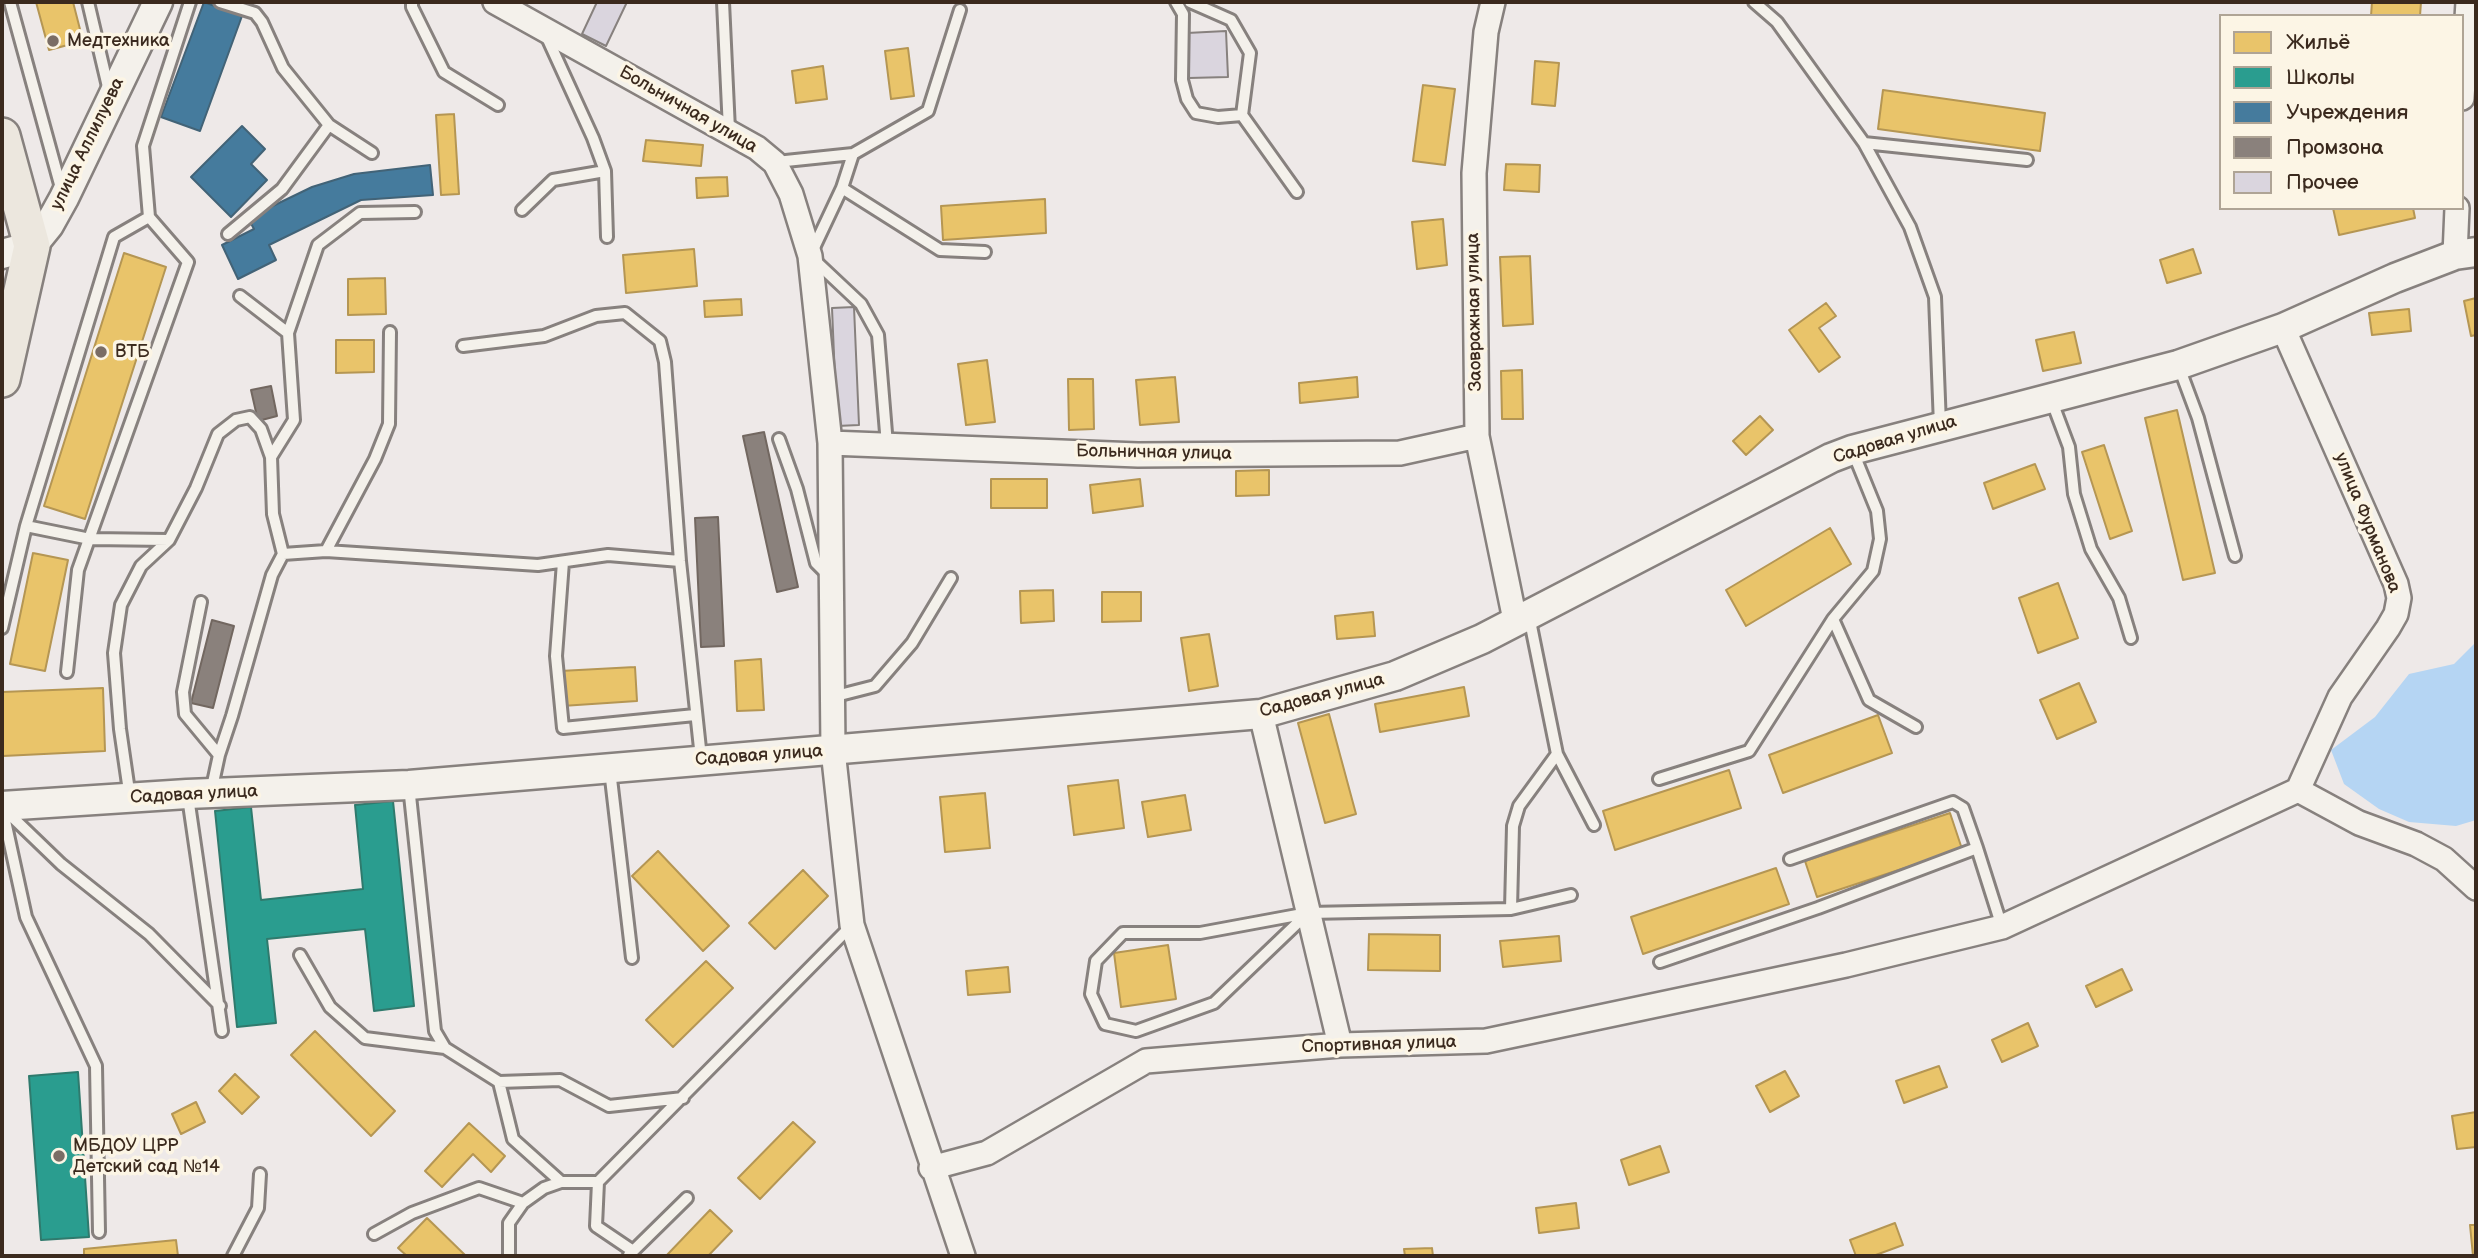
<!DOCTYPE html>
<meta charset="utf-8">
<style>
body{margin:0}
#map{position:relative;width:2478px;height:1258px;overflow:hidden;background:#eee9e8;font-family:"Balsamiq Sans",sans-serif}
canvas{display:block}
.frame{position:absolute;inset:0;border:4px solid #3b2a1e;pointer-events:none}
.legend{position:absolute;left:2219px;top:14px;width:245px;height:196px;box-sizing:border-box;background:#fcf5e5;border:2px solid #afa495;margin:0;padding:9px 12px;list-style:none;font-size:21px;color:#3b2a1e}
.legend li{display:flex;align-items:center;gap:14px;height:35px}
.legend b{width:35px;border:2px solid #afa495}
</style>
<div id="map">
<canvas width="2478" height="1258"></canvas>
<div class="frame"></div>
<ul class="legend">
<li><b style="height:19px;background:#e9c46a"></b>Жильё</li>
<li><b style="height:19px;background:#2a9d8f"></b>Школы</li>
<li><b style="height:19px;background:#457b9d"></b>Учреждения</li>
<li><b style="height:19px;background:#8a817c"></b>Промзона</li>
<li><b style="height:19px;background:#dad5de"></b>Прочее</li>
</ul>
</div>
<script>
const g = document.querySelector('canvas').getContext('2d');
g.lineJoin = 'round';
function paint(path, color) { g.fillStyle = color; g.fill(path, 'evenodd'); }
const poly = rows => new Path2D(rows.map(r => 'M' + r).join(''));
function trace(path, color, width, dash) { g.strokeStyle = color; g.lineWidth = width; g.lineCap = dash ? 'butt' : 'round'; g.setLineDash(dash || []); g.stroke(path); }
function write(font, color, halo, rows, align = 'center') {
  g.font = font + ' "Balsamiq Sans",sans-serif'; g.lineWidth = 7; g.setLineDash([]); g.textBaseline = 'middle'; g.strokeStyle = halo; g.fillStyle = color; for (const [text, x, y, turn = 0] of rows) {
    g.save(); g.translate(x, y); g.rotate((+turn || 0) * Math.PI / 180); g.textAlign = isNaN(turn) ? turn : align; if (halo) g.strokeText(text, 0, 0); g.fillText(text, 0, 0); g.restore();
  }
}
const water = poly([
 [2476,642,2476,820,2456,826,2409,822,2379,809,2344,784,2331,750,2375,717,2409,674,2454,664]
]);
const homes = poly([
 [36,2,73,2,83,41,49,50,36,2],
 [2372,2,2421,2,2420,16,2371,16,2372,2],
 [908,48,914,96,891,99,885,51,908,48],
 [1535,61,1559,63,1555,106,1532,104,1535,61],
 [823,66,827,99,796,103,792,71,823,66],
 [1423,85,1455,89,1445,165,1413,161,1423,85],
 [1883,90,2045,113,2040,151,1878,129,1883,90],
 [454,114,459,194,441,195,436,115,454,114],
 [646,140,703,145,701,166,643,161,646,140],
 [1506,164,1540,165,1539,192,1504,190,1506,164],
 [727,177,728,196,697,198,696,178,727,177],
 [1045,199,1046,233,943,240,941,206,1045,199],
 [2333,208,2413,208,2415,218,2339,235,2333,208],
 [1443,219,1447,265,1417,269,1412,222,1443,219],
 [694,249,697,286,626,293,623,255,694,249],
 [2193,249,2201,273,2167,283,2160,260,2193,249],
 [124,253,166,267,85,519,44,506,124,253],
 [1530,256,1533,324,1503,326,1500,257,1530,256],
 [385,278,386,314,348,315,348,279,385,278],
 [2476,298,2476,335,2471,336,2464,301,2476,298],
 [741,299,742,315,705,317,704,301,741,299],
 [1826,303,1836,316,1819,328,1840,357,1819,372,1789,330,1826,303],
 [2409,309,2411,331,2372,335,2369,313,2409,309],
 [2074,332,2081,363,2043,371,2036,340,2074,332],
 [336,340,374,340,374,372,336,373,336,340],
 [987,360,995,422,966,425,958,364,987,360],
 [1522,370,1523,419,1502,419,1501,371,1522,370],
 [1175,377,1179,422,1140,425,1136,380,1175,377],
 [1357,377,1358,397,1300,403,1299,383,1357,377],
 [1068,379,1093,379,1094,429,1069,430,1068,379],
 [2177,410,2215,573,2183,580,2145,418,2177,410],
 [1760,416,1773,430,1746,455,1733,441,1760,416],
 [2104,445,2132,531,2110,539,2082,452,2104,445],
 [2035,464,2045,489,1993,509,1984,483,2035,464],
 [1269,470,1269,495,1236,496,1236,471,1269,470],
 [991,479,1047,479,1047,508,991,508,991,479],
 [1140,479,1143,506,1093,513,1090,485,1140,479],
 [1830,528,1851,564,1746,626,1726,590,1830,528],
 [33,553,68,560,45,671,10,664,33,553],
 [2058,583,2078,638,2038,653,2019,598,2058,583],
 [1053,590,1054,621,1021,623,1020,591,1053,590],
 [1102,592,1141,592,1141,621,1102,622,1102,592],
 [1373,612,1375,636,1337,639,1335,616,1373,612],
 [1209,634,1218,686,1189,691,1181,638,1209,634],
 [761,659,764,710,737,711,735,661,761,659],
 [635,667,637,701,562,706,560,671,635,667],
 [2079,683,2096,722,2057,739,2040,700,2079,683],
 [1464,687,1469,716,1380,732,1375,704,1464,687],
 [103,688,105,751,3,756,2,692,103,688],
 [1329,714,1356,814,1325,823,1298,723,1329,714],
 [1878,715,1892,753,1783,793,1769,755,1878,715],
 [1729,770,1741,808,1615,850,1603,811,1729,770],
 [1118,780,1124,828,1074,835,1068,786,1118,780],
 [985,793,990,848,945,852,940,797,985,793],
 [1185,795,1191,830,1148,837,1142,802,1185,795],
 [1950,813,1962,849,1817,897,1805,861,1950,813],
 [658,851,729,926,703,951,632,876,658,851],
 [1776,868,1789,904,1643,954,1631,917,1776,868],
 [803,870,828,896,775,949,749,923,803,870],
 [1369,934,1440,935,1440,971,1368,970,1369,934],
 [1559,936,1561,961,1503,967,1500,941,1559,936],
 [1168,945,1176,999,1121,1007,1114,953,1168,945],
 [706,961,733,988,673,1047,646,1020,706,961],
 [1008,967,1010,992,968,995,966,971,1008,967],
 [2122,969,2132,990,2096,1007,2086,986,2122,969],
 [2028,1023,2038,1046,2002,1062,1992,1040,2028,1023],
 [315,1031,395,1111,371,1136,291,1055,315,1031],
 [1939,1066,1947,1087,1904,1103,1896,1081,1939,1066],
 [1785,1071,1799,1096,1770,1112,1756,1086,1785,1071],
 [235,1074,259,1097,242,1114,219,1091,235,1074],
 [196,1102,205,1122,181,1134,172,1114,196,1102],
 [2476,1112,2476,1147,2457,1149,2452,1116,2476,1112],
 [793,1122,815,1142,760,1199,738,1178,793,1122],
 [469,1123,505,1156,491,1172,473,1154,442,1187,425,1171,469,1123],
 [1660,1146,1669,1172,1629,1185,1621,1160,1660,1146],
 [1576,1203,1579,1228,1539,1233,1536,1208,1576,1203],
 [710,1210,732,1231,708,1256,666,1256,710,1210],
 [427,1218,466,1256,407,1256,398,1248,427,1218],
 [1895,1223,1903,1245,1873,1256,1856,1256,1850,1240,1895,1223],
 [2470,1225,2476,1225,2476,1256,2473,1256,2470,1225],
 [176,1240,178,1256,84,1256,84,1249,176,1240],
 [1432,1248,1433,1256,1405,1256,1404,1249,1432,1248]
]);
const schools = poly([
 [393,801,414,1006,374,1011,365,929,267,939,276,1023,237,1027,215,811,251,807,261,900,363,889,355,805,393,801],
 [78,1072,89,1237,41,1240,29,1076,78,1072]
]);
const public = poly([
 [204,2,242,16,200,131,161,117,204,2],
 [242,126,265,149,251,164,267,180,231,217,191,177,242,126],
 [430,165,433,195,361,200,269,245,276,260,238,279,222,245,254,229,248,218,312,187,354,174,430,165]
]);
const industry = poly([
 [271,386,277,416,258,421,251,390,271,386],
 [764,432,798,587,777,592,743,436,764,432],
 [718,517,724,646,701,647,695,518,718,517],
 [212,620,234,626,213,708,191,703,212,620]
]);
const building = poly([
 [597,2,627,2,606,46,582,34,597,2],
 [1226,31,1228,77,1189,78,1187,33,1226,31],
 [854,307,859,425,837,426,832,308,854,307]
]);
const service = poly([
 [10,2,61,188],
 [88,2,109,91],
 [220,2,255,13,262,22,283,68,329,125,372,153],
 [412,2,412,7,444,72,498,105],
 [723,2,729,130],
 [1176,2,1183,14,1182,80,1187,99,1196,113,1218,117,1242,115,1297,192],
 [1190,2,1231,20,1250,53,1242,115],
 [1754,2,1777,22,1864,143,1910,227,1935,297,1940,425],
 [545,33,593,138,605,171,607,237],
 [1864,143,2027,160],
 [776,162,853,154],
 [842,188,940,250,985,252],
 [522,210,553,180,605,171],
 [228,234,282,189,329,125],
 [240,296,288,333],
 [463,346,544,336,596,316,625,313,660,341,665,362,680,561,701,758],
 [2179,367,2198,418,2235,556],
 [2051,399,2069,447,2074,494,2091,549,2119,598,2131,638],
 [779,439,797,489,816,563,829,576],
 [887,445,878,335,861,304,810,256,842,188,853,154,928,111,960,10],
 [271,457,294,420,288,333,318,245,360,213,415,212],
 [26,526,90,539,169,540],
 [326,551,375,459,389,424,390,332],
 [563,562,556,656,563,728,695,715],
 [201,602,183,692,185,714,219,755],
 [1529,616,1557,754,1594,825],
 [1833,619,1869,700,1916,727],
 [2,628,26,526,114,237,149,217],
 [67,672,78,570,188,262,149,217,143,146,190,2],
 [832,697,875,686,912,643,951,578],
 [610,770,632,958],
 [1659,779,1749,751,1833,619,1873,571,1880,539,1877,511,1853,452],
 [409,786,435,1031,445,1048,499,1082,513,1139,561,1182],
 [211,792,219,755,232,716,272,575,283,554,326,551,538,565,608,555,680,561],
 [188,797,222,1031],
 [130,798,120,729,114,653,121,605,141,566,169,540,196,488,218,434,236,420,250,417,261,429,271,457,273,514,283,554],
 [2,807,26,917,96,1066,99,1232],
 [5,810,61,864,149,934,220,1006],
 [1790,859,1953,802,1963,808,1977,848],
 [1511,909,1513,826,1519,806,1557,754],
 [1308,913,1214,1003,1136,1031,1105,1024,1091,994,1096,961,1123,933,1200,933,1308,913,1511,909,1571,895],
 [300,955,330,1007,365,1038,445,1048],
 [1660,962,1818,908,1977,848,2002,927],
 [499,1082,560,1080,609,1106,683,1098],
 [598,1182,596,1226,633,1251],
 [374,1234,412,1213,479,1188,523,1203],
 [629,1255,687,1198],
 [233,1256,258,1208,260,1174],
 [509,1256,509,1223,523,1203,544,1188,561,1182,598,1182,852,925]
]);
const minor = poly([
 [495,2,757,148,775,163,791,194,810,256,830,443,833,750,852,925,963,1256],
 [1493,2,1486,32,1474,173,1477,436,1515,620],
 [2462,98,2468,2],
 [2455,255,2457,208],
 [2283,328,2396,584,2399,598,2396,614,2388,628,2340,697,2298,790,2359,823,2416,844,2444,859,2476,888],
 [830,443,1138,455,1400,453,1477,436],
 [1261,714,1340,1045],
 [931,1168,987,1153,1146,1061,1340,1045,1486,1041,1846,965,2002,927,2298,790]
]);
const tertiary = poly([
 [2,254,32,246,49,225,64,198,158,2],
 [2,806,187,794,409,785,1261,714,1395,676,1482,639,1831,458,1852,450,2178,365,2283,328,2395,278,2455,255,2476,252]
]);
const primary = poly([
 [2,136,32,246,2,379]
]);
const markers = [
 [53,41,7,"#7a6d65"],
 [101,352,7,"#7a6d65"],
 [59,1156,7,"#7a6d65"]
];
const poiNames = [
 ["Медтехника",67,41],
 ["ВТБ",115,352],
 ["МБДОУ ЦРР",73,1146],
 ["Детский сад №14",73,1167]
];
const streetNames = [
 ["Больничная улица",688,110,30],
 ["улица Аллилуева",88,144,-64],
 ["Заовражная улица",1475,312,-91],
 ["Садовая улица",1895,440,-17],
 ["Больничная улица",1154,453,1],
 ["улица Фурманова",2367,523,68],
 ["Садовая улица",1322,696,-15],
 ["Садовая улица",759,756,-4],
 ["Садовая улица",194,795,-3],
 ["Спортивная улица",1379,1045,-2]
];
paint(water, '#b5d5f3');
paint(homes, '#e9c46a');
trace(homes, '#b59653', 2);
paint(schools, '#2a9d8f');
trace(schools, '#2f7a6d', 2);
paint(public, '#457b9d');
trace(public, '#426377', 2);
paint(industry, '#8a817c');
trace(industry, '#726760', 2);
paint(building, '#dad5de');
trace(building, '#87817e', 2);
trace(service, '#87817e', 16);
trace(minor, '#87817e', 28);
trace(tertiary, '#87817e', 33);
trace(primary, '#87817e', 40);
trace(service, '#f4f1eb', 10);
trace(minor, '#f4f1eb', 23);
trace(tertiary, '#f4f1eb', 28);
trace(primary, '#ece7de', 35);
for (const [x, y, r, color] of markers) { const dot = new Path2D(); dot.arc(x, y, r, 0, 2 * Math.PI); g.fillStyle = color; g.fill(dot); trace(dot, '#fcf5e5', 2.5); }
write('18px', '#3b2a1e', '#fcf5e5', poiNames, 'left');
write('18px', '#3b2a1e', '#fcf5e5', streetNames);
</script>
